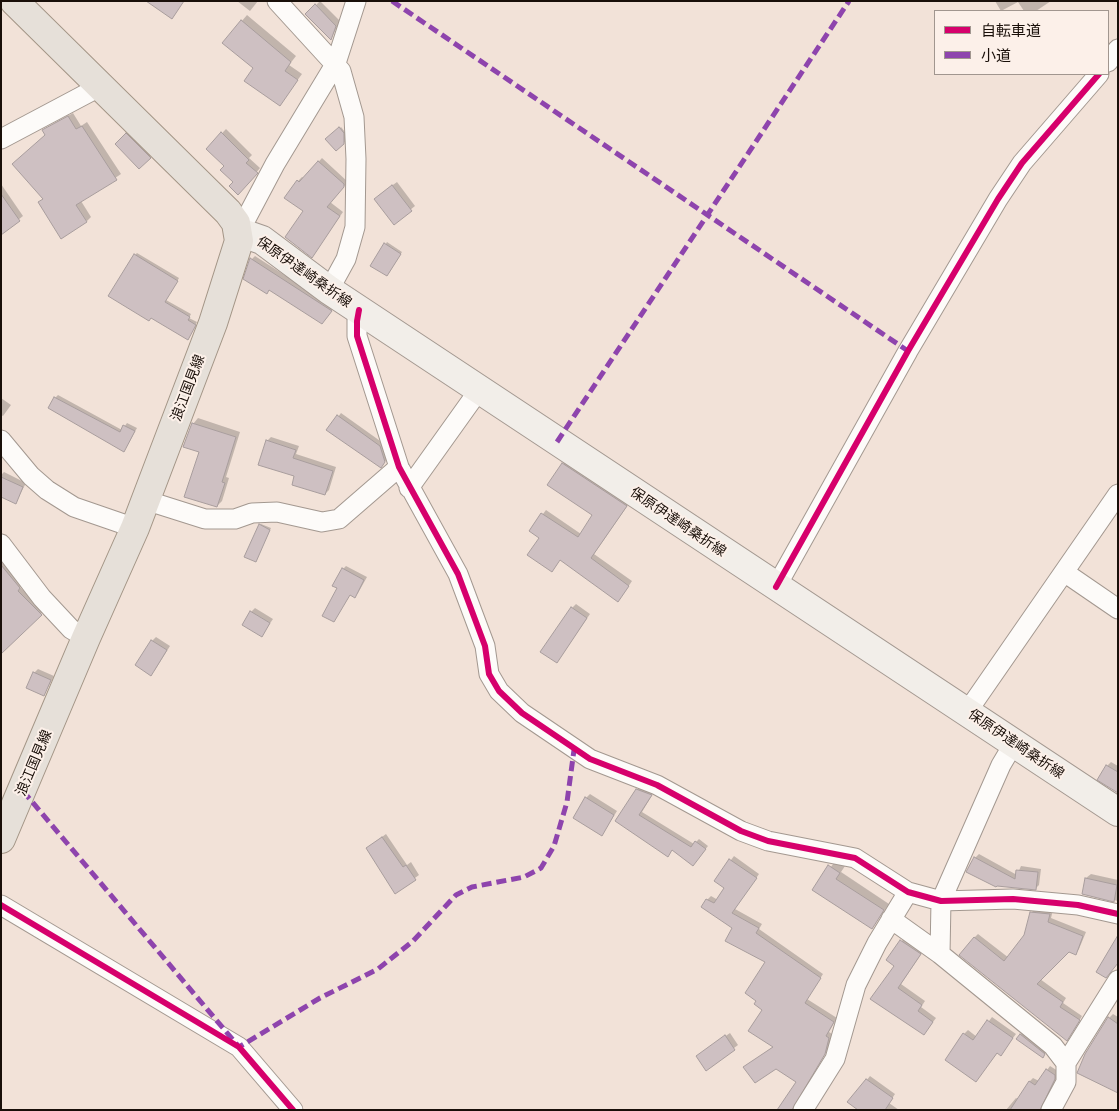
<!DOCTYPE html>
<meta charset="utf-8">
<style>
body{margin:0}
#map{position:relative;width:1119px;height:1111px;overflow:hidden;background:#f2e2d8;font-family:"Playfair Display","Noto Sans JP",serif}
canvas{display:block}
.frame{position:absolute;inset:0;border:2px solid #190f09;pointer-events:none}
.legend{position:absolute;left:934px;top:10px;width:175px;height:65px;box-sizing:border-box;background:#fcf0e9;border:1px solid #a1968f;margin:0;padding:6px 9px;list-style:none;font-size:15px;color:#190f09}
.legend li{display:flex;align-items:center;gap:10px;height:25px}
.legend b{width:25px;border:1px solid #a1968f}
</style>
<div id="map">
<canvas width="1119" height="1111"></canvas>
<div class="frame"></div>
<ul class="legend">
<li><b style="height:6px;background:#d6006c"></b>自転車道</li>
<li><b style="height:6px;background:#8e44ad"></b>小道</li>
</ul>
</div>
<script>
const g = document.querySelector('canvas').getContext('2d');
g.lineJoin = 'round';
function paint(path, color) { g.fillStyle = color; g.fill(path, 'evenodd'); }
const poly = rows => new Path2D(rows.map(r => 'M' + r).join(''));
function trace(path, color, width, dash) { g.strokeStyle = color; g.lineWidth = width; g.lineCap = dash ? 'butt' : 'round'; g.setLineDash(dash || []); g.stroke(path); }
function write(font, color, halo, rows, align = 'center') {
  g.font = font + ' "Playfair Display","Noto Sans JP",serif'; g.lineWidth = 4; g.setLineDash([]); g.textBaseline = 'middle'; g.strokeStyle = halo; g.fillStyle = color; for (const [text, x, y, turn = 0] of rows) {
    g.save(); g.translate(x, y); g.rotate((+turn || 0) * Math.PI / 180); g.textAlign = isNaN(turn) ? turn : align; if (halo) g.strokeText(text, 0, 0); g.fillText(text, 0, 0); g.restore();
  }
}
const shadow = poly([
 [237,1,258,1,250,11],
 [320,1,340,21,332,37,307,14],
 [995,1,1051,1,1036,11,1024,11,1018,2,1001,11],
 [247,15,296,56,289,65,302,74,280,104,255,68,223,43],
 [73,113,81,126,87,122,121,174,81,201,91,217,87,221,39,203,44,198,46,135,43,130],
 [341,127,345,132,345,142,336,149,327,139],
 [226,129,252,155,249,158,260,168,242,190,226,166,207,149],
 [130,131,153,154,139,167,117,144],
 [322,158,348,182,330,202,343,212,312,256,305,211,286,197,298,181,302,177,304,178],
 [397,182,415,206,394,223,379,195],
 [1,184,23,216,3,232,1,229],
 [387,242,402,252,389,273,372,265],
 [137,253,179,278,166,300,191,314,189,318,197,322,188,339,152,317,135,255],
 [255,256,286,276,287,274,335,306,326,319,322,323,270,289,267,293,251,260],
 [58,395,122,430,127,423,137,428,126,448,55,398],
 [1,398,11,405,3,416,1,415],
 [341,413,383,443,388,458,383,464,328,430],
 [198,418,240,432,226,477,229,478,222,501,217,506,193,424],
 [271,437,299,446,296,454,336,467,329,490,325,494,296,476,267,441],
 [567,460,630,502,594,554,632,581,622,596,530,531,546,510,581,534,594,515,563,464],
 [4,472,26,483,16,502,1,496,1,475],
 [261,524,271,528,257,559,260,525],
 [1,557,23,584,20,587,44,611,4,650],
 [346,566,367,577,358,593,355,596,350,594,334,621,343,569],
 [576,604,590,614,557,662,572,608],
 [255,608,273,619,262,635,251,612],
 [156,637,170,646,155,670,152,641],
 [38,669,54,676,44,695,34,673],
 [1111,762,1118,766,1118,792,1107,766],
 [640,786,654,792,642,812,694,844,699,839,708,846,696,861,617,821],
 [590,794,617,811,605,830,586,798],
 [386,834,407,865,411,862,419,875,396,892,367,848],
 [979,854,1017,875,1021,866,1041,869,1039,885,1035,889,997,884,975,858],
 [734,856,759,874,735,909,762,924,759,929,823,974,807,999,837,1018,829,1032,832,1034,828,1049,797,1099,793,1110,779,1110,798,1082,776,1067,749,1064,774,1046,764,1009,767,962,707,900,711,896,718,900,726,887,716,880],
 [836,860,845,866,841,872,889,904,872,928,814,890],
 [1091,874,1118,880,1118,901,1083,893,1086,878],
 [1035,909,1053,910,1051,918,1086,932,1079,949,1076,953,1068,950,1040,979,1066,998,1063,1003,1082,1016,1070,1036,974,938,978,934,1009,958,1025,935,1031,913],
 [905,937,924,950,901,984,925,1001,921,1007,936,1018,924,1034,872,999,896,965,888,959],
 [1113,1014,1118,1017,1118,1047,1109,1018],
 [992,1017,1016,1034,1004,1050,998,1052,976,1080,964,1034,968,1030,977,1037],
 [730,1033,738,1045,706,1069,701,1053],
 [1022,1033,1046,1052,1043,1056,1018,1039],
 [1050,1066,1058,1071,1058,1074,1043,1106,1045,1110,1006,1110,1016,1098,1018,1099,1030,1081,1033,1078,1039,1081],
 [870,1076,895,1094,889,1103,899,1110,860,1110,849,1102]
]);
const building = poly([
 [146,1,184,1,172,19,146,1],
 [315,4,336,26,331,40,305,14,315,4],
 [241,20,291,62,285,71,298,80,280,106,244,81,253,68,222,43,241,20],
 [68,116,76,129,82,126,117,180,76,205,87,222,61,239,38,202,43,199,12,164,45,135,42,130,68,116],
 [339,127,344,133,344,144,336,151,325,139,339,127],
 [221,132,249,160,246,163,258,173,238,195,229,186,233,182,220,170,224,166,206,149,221,132],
 [126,133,151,158,139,169,115,144,126,133],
 [318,161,344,184,344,187,327,207,340,216,312,258,285,237,303,211,284,198,297,180,299,182,318,161],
 [392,185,412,211,394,225,374,199,392,185],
 [1,194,20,221,1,235,1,194],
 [384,243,401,254,387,276,370,266,384,243],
 [134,254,178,281,165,302,190,317,188,320,196,325,188,340,151,318,149,321,108,296,134,254],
 [250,258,332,311,322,324,269,290,267,294,243,279,250,258],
 [54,397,120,432,123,425,135,431,124,452,48,408,54,397],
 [337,415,380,446,385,462,381,468,326,430,337,415],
 [192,423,236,437,222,482,225,483,217,507,184,497,199,452,183,447,192,423],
 [266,440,296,450,293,458,333,471,325,495,292,485,294,476,258,465,266,440],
 [562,463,627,506,591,558,629,586,618,602,560,560,552,572,527,555,539,538,529,531,541,513,578,537,592,515,547,485,562,463],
 [1,477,23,487,16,504,1,497,1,477],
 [259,524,270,530,256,562,244,557,259,524],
 [1,565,20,588,18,591,42,615,1,654,1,565],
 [342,568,364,580,355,598,350,595,334,622,322,616,337,588,332,586,342,568],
 [571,607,587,618,557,663,540,652,571,607],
 [250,611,270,623,262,637,242,625,250,611],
 [151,640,167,650,151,676,135,665,151,640],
 [33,672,51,680,44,696,26,688,33,672],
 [1106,765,1118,772,1118,793,1097,780,1106,765],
 [636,789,652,795,639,815,691,847,695,841,706,849,693,866,672,850,668,857,615,821,636,789],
 [585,797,614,815,602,836,573,818,585,797],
 [382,837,403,867,406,865,416,880,395,894,366,848,382,837],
 [974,857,1015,879,1016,870,1038,872,1036,890,997,886,996,887,966,872,974,857],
 [729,859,757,878,732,913,759,928,756,933,821,978,805,1003,834,1022,826,1036,829,1038,825,1054,792,1110,777,1110,796,1082,776,1069,755,1083,743,1067,773,1047,748,1031,762,1010,754,1004,756,1001,745,993,765,962,725,941,732,928,701,907,706,899,714,903,724,888,714,881,729,859],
 [828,865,840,873,836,879,884,910,872,929,812,890,828,865],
 [1085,878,1117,885,1114,902,1082,894,1085,878],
 [1030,912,1050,914,1048,922,1083,936,1076,955,1069,952,1037,984,1063,1002,1060,1007,1080,1020,1067,1041,959,955,974,937,1004,961,1024,935,1030,912],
 [1118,935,1118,963,1106,978,1096,972,1118,935],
 [900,940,921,954,898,988,922,1005,918,1011,933,1022,924,1035,870,999,894,966,886,960,900,940],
 [1108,1017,1118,1024,1118,1093,1077,1073,1085,1054,1108,1017],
 [987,1020,1013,1038,1001,1056,997,1053,976,1082,945,1060,963,1033,973,1040,987,1020],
 [1020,1034,1045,1054,1043,1058,1016,1039,1020,1034],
 [725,1035,735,1050,706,1071,696,1056,725,1035],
 [1046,1069,1055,1075,1055,1079,1040,1110,1010,1110,1029,1081,1035,1085,1046,1069],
 [866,1079,893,1098,885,1110,858,1110,847,1102,866,1079]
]);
const minor = poly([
 [277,1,341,71,354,117,356,159,355,227,346,259,329,290],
 [1108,62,1118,49],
 [1,139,101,86],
 [239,232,275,164,336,63,356,1],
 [359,310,357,321,357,336,399,467,458,574,485,646,489,674,499,691,522,713,590,759,657,785,741,831,768,841,855,858,908,892,941,901,1013,899,1078,905,1118,914],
 [1,440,31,476,47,490,74,507,135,528],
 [409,488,479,390],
 [145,500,205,519,235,519,252,513,277,512,322,522,339,519,399,467],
 [1,544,42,598,71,629,86,638],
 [1064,572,1118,609],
 [776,587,908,351,998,199,1022,163,1099,74],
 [967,712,1118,494],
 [1014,743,1001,765,941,901,940,954,1053,1046,1066,1063],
 [1,905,239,1047,293,1110],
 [891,919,940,954],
 [803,1110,835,1059,856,985,877,943,908,892],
 [1051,1110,1066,1082,1066,1063,1118,980]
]);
const secondary = poly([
 [239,232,262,240,329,290,1118,812]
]);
const primary = poly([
 [1,839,86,638,135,528,213,323,239,241,236,223,228,212,14,1]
]);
const quiet = poly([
 [392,1,908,351],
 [557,442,849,1],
 [23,791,239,1047,320,998,378,969,413,941,456,895,472,887,524,877,541,868,554,846,567,802,574,750]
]);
const cycleway = poly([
 [359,310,357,321,357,336,399,467,458,574,485,646,489,674,499,691,522,713,590,759,657,785,741,831,768,841,855,858,908,892,941,901,1013,899,1078,905,1118,914],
 [776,587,908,351,998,199,1022,163,1099,74],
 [1,905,239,1047,293,1110]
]);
const streetNames = [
 ["保原伊達崎桑折線",304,272,35],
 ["浪江国見線",188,388,-69],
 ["保原伊達崎桑折線",678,522,34],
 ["保原伊達崎桑折線",1016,744,34],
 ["浪江国見線",34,763,-67]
];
paint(shadow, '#0003');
paint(building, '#cec0c2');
trace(building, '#a89d9d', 1);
trace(minor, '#a39890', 21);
trace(secondary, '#a39890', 30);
trace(primary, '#a39586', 30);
trace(minor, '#fdfbf9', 19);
trace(secondary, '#f2eee9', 28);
trace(primary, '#e6e0d9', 28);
trace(quiet, '#8e44ad', 5, [10, 5]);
trace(cycleway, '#d6006c', 6);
write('14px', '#190f09', '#fcf0e9', streetNames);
</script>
